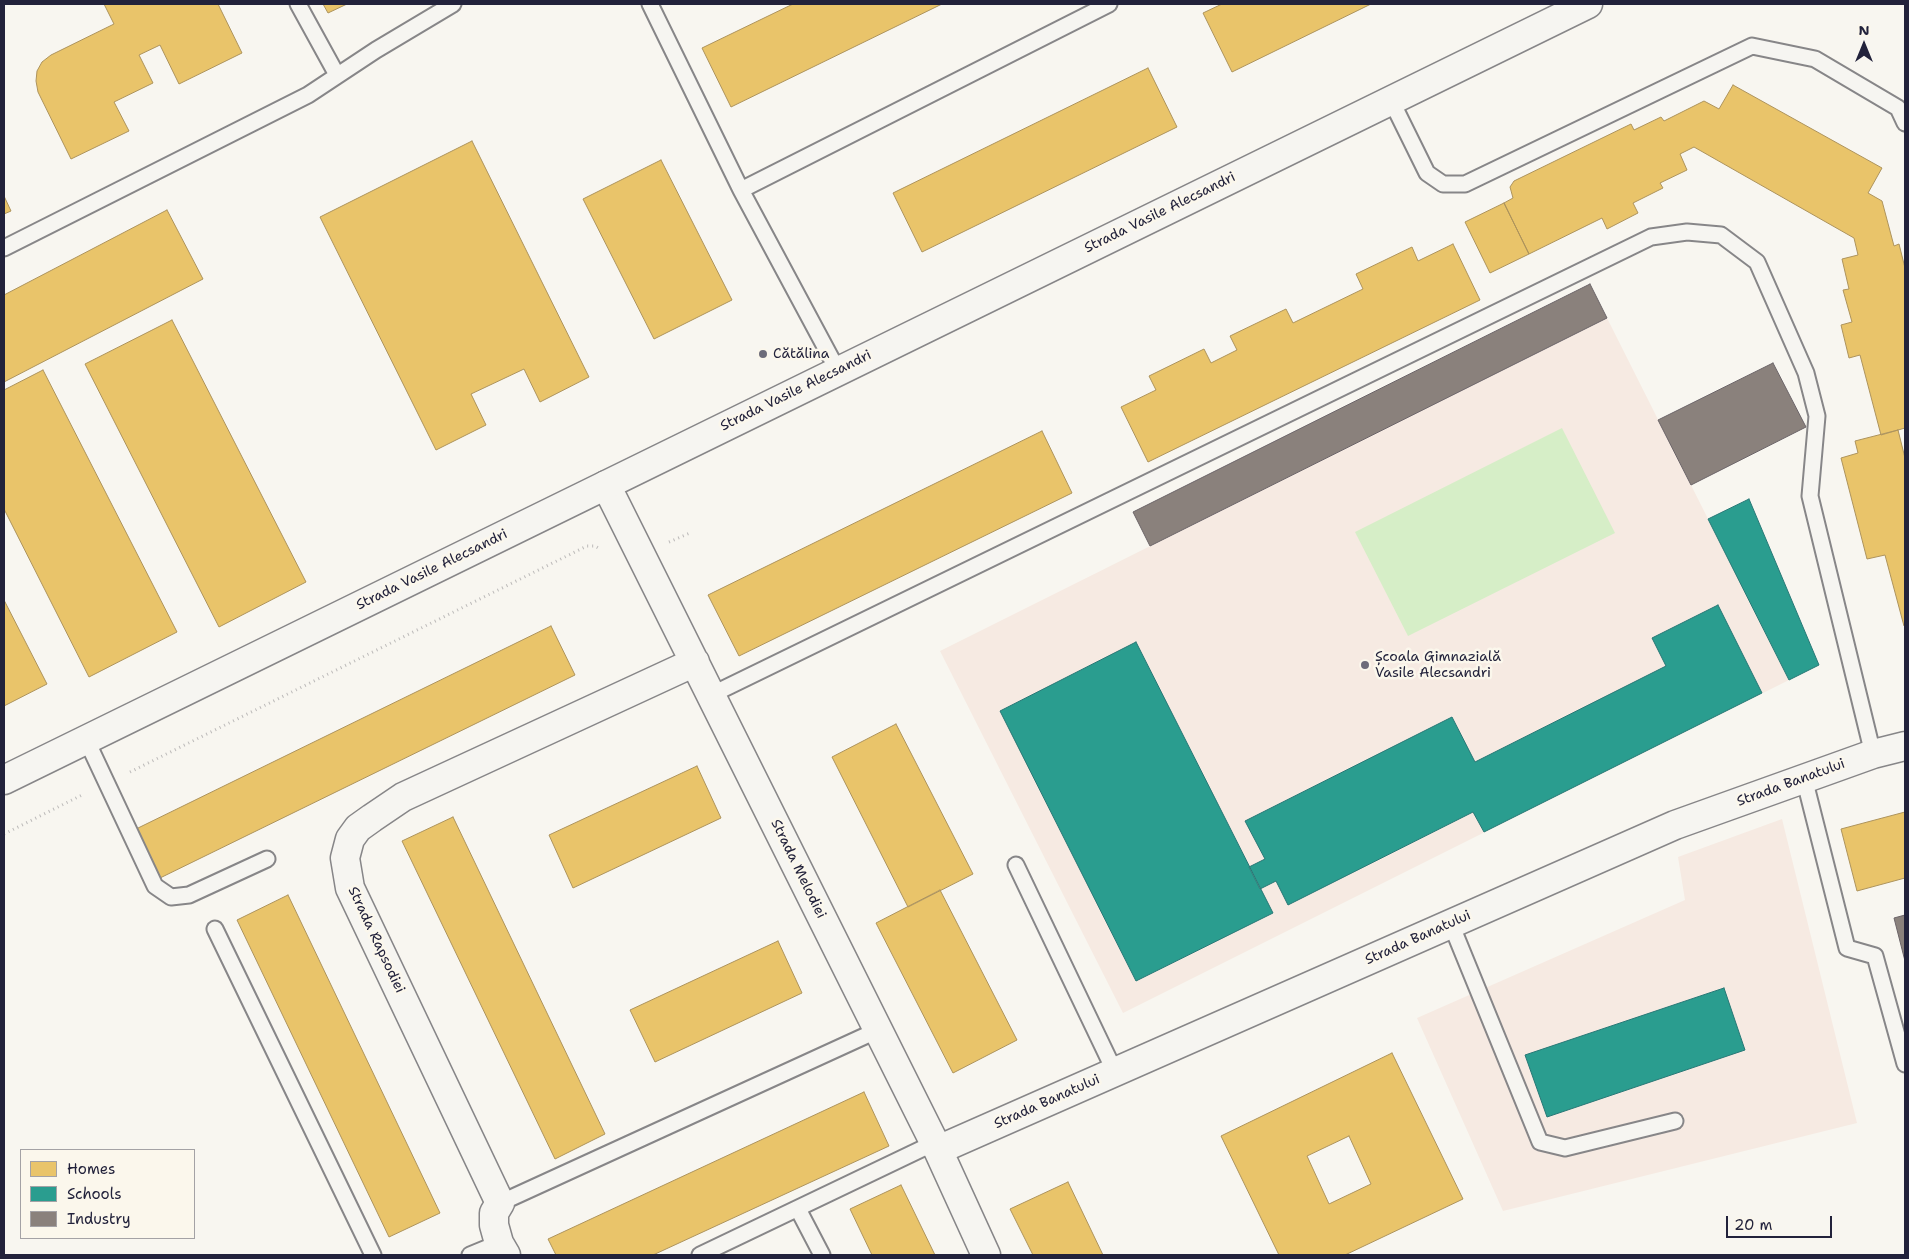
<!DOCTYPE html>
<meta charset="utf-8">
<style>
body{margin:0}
#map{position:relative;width:1909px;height:1259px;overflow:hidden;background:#f8f6f0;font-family:"Shantell Sans",sans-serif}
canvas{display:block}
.frame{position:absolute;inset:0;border:5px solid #22223b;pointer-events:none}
.legend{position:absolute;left:20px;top:1149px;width:175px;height:90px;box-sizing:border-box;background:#fbf7ec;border:1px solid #a4a2a5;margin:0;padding:6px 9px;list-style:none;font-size:15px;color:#22223b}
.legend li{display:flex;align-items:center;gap:10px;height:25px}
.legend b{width:25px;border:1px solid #a4a2a5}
.north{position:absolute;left:1839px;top:20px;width:50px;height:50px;-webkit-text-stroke:4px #fbf7ec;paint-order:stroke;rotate:0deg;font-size:14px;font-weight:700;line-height:20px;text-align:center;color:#22223b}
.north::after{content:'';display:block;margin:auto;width:18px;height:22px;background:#22223b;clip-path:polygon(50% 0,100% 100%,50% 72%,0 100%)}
.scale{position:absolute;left:1726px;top:1216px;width:106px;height:22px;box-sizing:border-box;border:2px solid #22223b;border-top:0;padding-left:6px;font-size:15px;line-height:18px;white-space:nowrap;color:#22223b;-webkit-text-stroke:4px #fbf7ec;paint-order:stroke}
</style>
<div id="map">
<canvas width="1909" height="1259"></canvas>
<div class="frame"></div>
<ul class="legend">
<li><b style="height:14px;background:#e9c46a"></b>Homes</li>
<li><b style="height:14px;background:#2a9d8f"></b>Schools</li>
<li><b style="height:14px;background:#8a817c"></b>Industry</li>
</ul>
<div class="north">N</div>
<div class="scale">20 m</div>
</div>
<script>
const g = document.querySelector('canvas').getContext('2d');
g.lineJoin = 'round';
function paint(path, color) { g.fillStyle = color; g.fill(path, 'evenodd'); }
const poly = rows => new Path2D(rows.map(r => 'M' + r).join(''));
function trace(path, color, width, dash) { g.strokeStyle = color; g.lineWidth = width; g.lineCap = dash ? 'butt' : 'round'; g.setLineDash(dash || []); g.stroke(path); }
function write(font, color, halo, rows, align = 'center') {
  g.font = font + ' "Shantell Sans",sans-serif'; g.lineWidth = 5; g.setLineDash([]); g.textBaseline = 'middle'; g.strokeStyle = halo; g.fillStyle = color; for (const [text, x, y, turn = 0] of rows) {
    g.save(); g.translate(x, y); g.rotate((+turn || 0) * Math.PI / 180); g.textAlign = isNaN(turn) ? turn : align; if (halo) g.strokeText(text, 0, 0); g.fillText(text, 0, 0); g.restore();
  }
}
const built = poly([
 [1607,318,1789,680,1123,1013,940,651],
 [1782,819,1857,1123,1503,1211,1417,1018,1685,900,1678,857]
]);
const green = poly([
 [1562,428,1615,533,1408,636,1355,532]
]);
const homes = poly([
 [104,4,218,4,242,53,179,84,160,45,139,55,153,83,114,102,129,131,71,159,38,92,36,81,37,71,42,62,51,55,114,24,104,4],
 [323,4,347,4,328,13,323,4],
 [793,4,942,4,731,107,702,48,793,4],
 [1222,4,1371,4,1232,72,1203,13,1222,4],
 [1148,68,1177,127,922,252,893,193,1148,68],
 [1733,85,1882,168,1868,193,1882,201,1894,246,1899,244,1905,268,1905,428,1881,435,1860,355,1849,358,1841,325,1852,322,1843,290,1849,289,1842,259,1858,255,1854,238,1694,147,1680,154,1687,170,1660,183,1663,188,1633,203,1638,213,1607,229,1602,218,1529,254,1504,203,1513,198,1510,187,1514,181,1631,124,1634,130,1661,117,1664,121,1704,101,1719,109,1733,85],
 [472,141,589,377,540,402,524,369,471,394,486,425,436,450,320,217,472,141],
 [661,160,732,300,654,339,583,199,661,160],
 [4,196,11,211,4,214,4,196],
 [1504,203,1529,254,1490,273,1465,222,1504,203],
 [167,210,203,279,4,382,4,295,167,210],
 [1453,244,1480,300,1148,462,1121,407,1156,390,1149,376,1204,349,1211,363,1237,350,1230,336,1286,309,1293,323,1363,289,1356,274,1412,247,1418,261,1453,244],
 [172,320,306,582,219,627,85,364,172,320],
 [43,370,177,632,89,677,4,509,4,390,43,370],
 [1898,430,1905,458,1905,626,1904,626,1885,555,1867,559,1841,458,1858,453,1855,441,1898,430],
 [1042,431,1072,493,739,656,708,595,1042,431],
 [4,600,47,684,4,706,4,600],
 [551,626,575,675,160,878,136,829,551,626],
 [896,724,973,874,908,907,832,757,896,724],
 [697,766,721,818,573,888,549,835,697,766],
 [1905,812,1905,878,1857,891,1841,829,1905,812],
 [453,817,605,1134,555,1159,402,841,453,817],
 [940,890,1017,1040,953,1073,876,923,940,890],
 [288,895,440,1213,389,1237,237,920,288,895],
 [778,941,802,993,655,1062,630,1010,778,941],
 [1392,1053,1463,1199,1345,1255,1279,1255,1221,1136,1392,1053],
 [1349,1136,1371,1184,1329,1204,1307,1156,1349,1136],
 [864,1092,889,1146,653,1255,556,1255,548,1239,864,1092],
 [1068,1182,1103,1255,1033,1255,1010,1209,1068,1182],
 [901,1185,935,1255,872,1255,850,1209,901,1185]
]);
const schools = poly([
 [1749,499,1819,665,1789,680,1708,519,1749,499],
 [1718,605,1762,693,1484,832,1473,812,1288,905,1276,881,1260,889,1249,867,1265,859,1245,821,1452,717,1475,762,1666,666,1652,638,1718,605],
 [1136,642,1273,913,1136,981,1000,711,1136,642],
 [1724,988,1745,1050,1547,1117,1525,1055,1724,988]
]);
const industry = poly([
 [1590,284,1607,318,1150,546,1133,512,1590,284],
 [1773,363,1806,427,1691,485,1658,420,1773,363],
 [1905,915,1905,961,1894,918,1905,915]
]);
const path = poly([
 [669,542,690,533],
 [130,772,587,546,595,546,600,549],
 [4,834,84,794]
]);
const lane = poly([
 [298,4,337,75],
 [650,4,741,190,1109,4],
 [1391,100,1427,173,1443,184,1465,184,1752,46,1815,59,1898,108,1905,123],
 [741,190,838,371],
 [4,248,308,95,376,50,453,4],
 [711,695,1651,237,1687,232,1721,235,1757,262,1806,373,1817,416,1810,496,1873,754],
 [86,739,155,886,171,897,189,895,267,859],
 [1804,778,1847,948,1875,956,1905,1064],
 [1016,865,1115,1072],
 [1451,924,1540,1142,1565,1148,1675,1121],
 [215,929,373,1255],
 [500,1203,878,1030],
 [798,1209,822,1255],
 [470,1255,499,1243],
 [700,1255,934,1143]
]);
const street = poly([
 [606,485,938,1150,986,1255],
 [938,1150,1675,825,1873,754,1905,746],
 [506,1255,499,1243,494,1225,494,1213,500,1203,350,888,345,858,350,839,358,828,372,818,403,797,695,662]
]);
const secondary = poly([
 [4,780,1588,4]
]);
const markers = [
 [763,354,5,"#6d6c7a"],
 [1365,665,5,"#6d6c7a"]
];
const streetNames = [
 ["Strada Vasile Alecsandri",1160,213,-26],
 ["Strada Vasile Alecsandri",796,391,-26],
 ["Strada Vasile Alecsandri",432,570,-26],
 ["Strada Banatului",1791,783,-20],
 ["Strada Melodiei",798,869,64],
 ["Strada Banatului",1418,938,-24],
 ["Strada Rapsodiei",376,940,65],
 ["Strada Banatului",1047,1102,-24]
];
const poiNames = [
 ["Cătălina",773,354],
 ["Școala Gimnazială",1375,657],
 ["Vasile Alecsandri",1375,673]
];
paint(built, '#f6eae2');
paint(green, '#d6eec7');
paint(homes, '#e9c46a');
trace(homes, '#ad935c', 1);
paint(schools, '#2a9d8f');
trace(schools, '#287876', 1);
paint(industry, '#8a817c');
trace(industry, '#6b6468', 1);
trace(lane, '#878688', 19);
trace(street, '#878688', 31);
trace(secondary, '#878688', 31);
trace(path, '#bcbab9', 3, [1, 4]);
trace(lane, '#f6f5f1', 15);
trace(street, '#f6f5f1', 28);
trace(secondary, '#f6f5f1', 28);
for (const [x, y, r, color] of markers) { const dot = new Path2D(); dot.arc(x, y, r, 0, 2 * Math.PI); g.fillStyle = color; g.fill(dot); trace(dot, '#fbf7ec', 2); }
write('14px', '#22223b', '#fbf7ec', streetNames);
write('14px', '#22223b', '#fbf7ec', poiNames, 'left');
</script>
